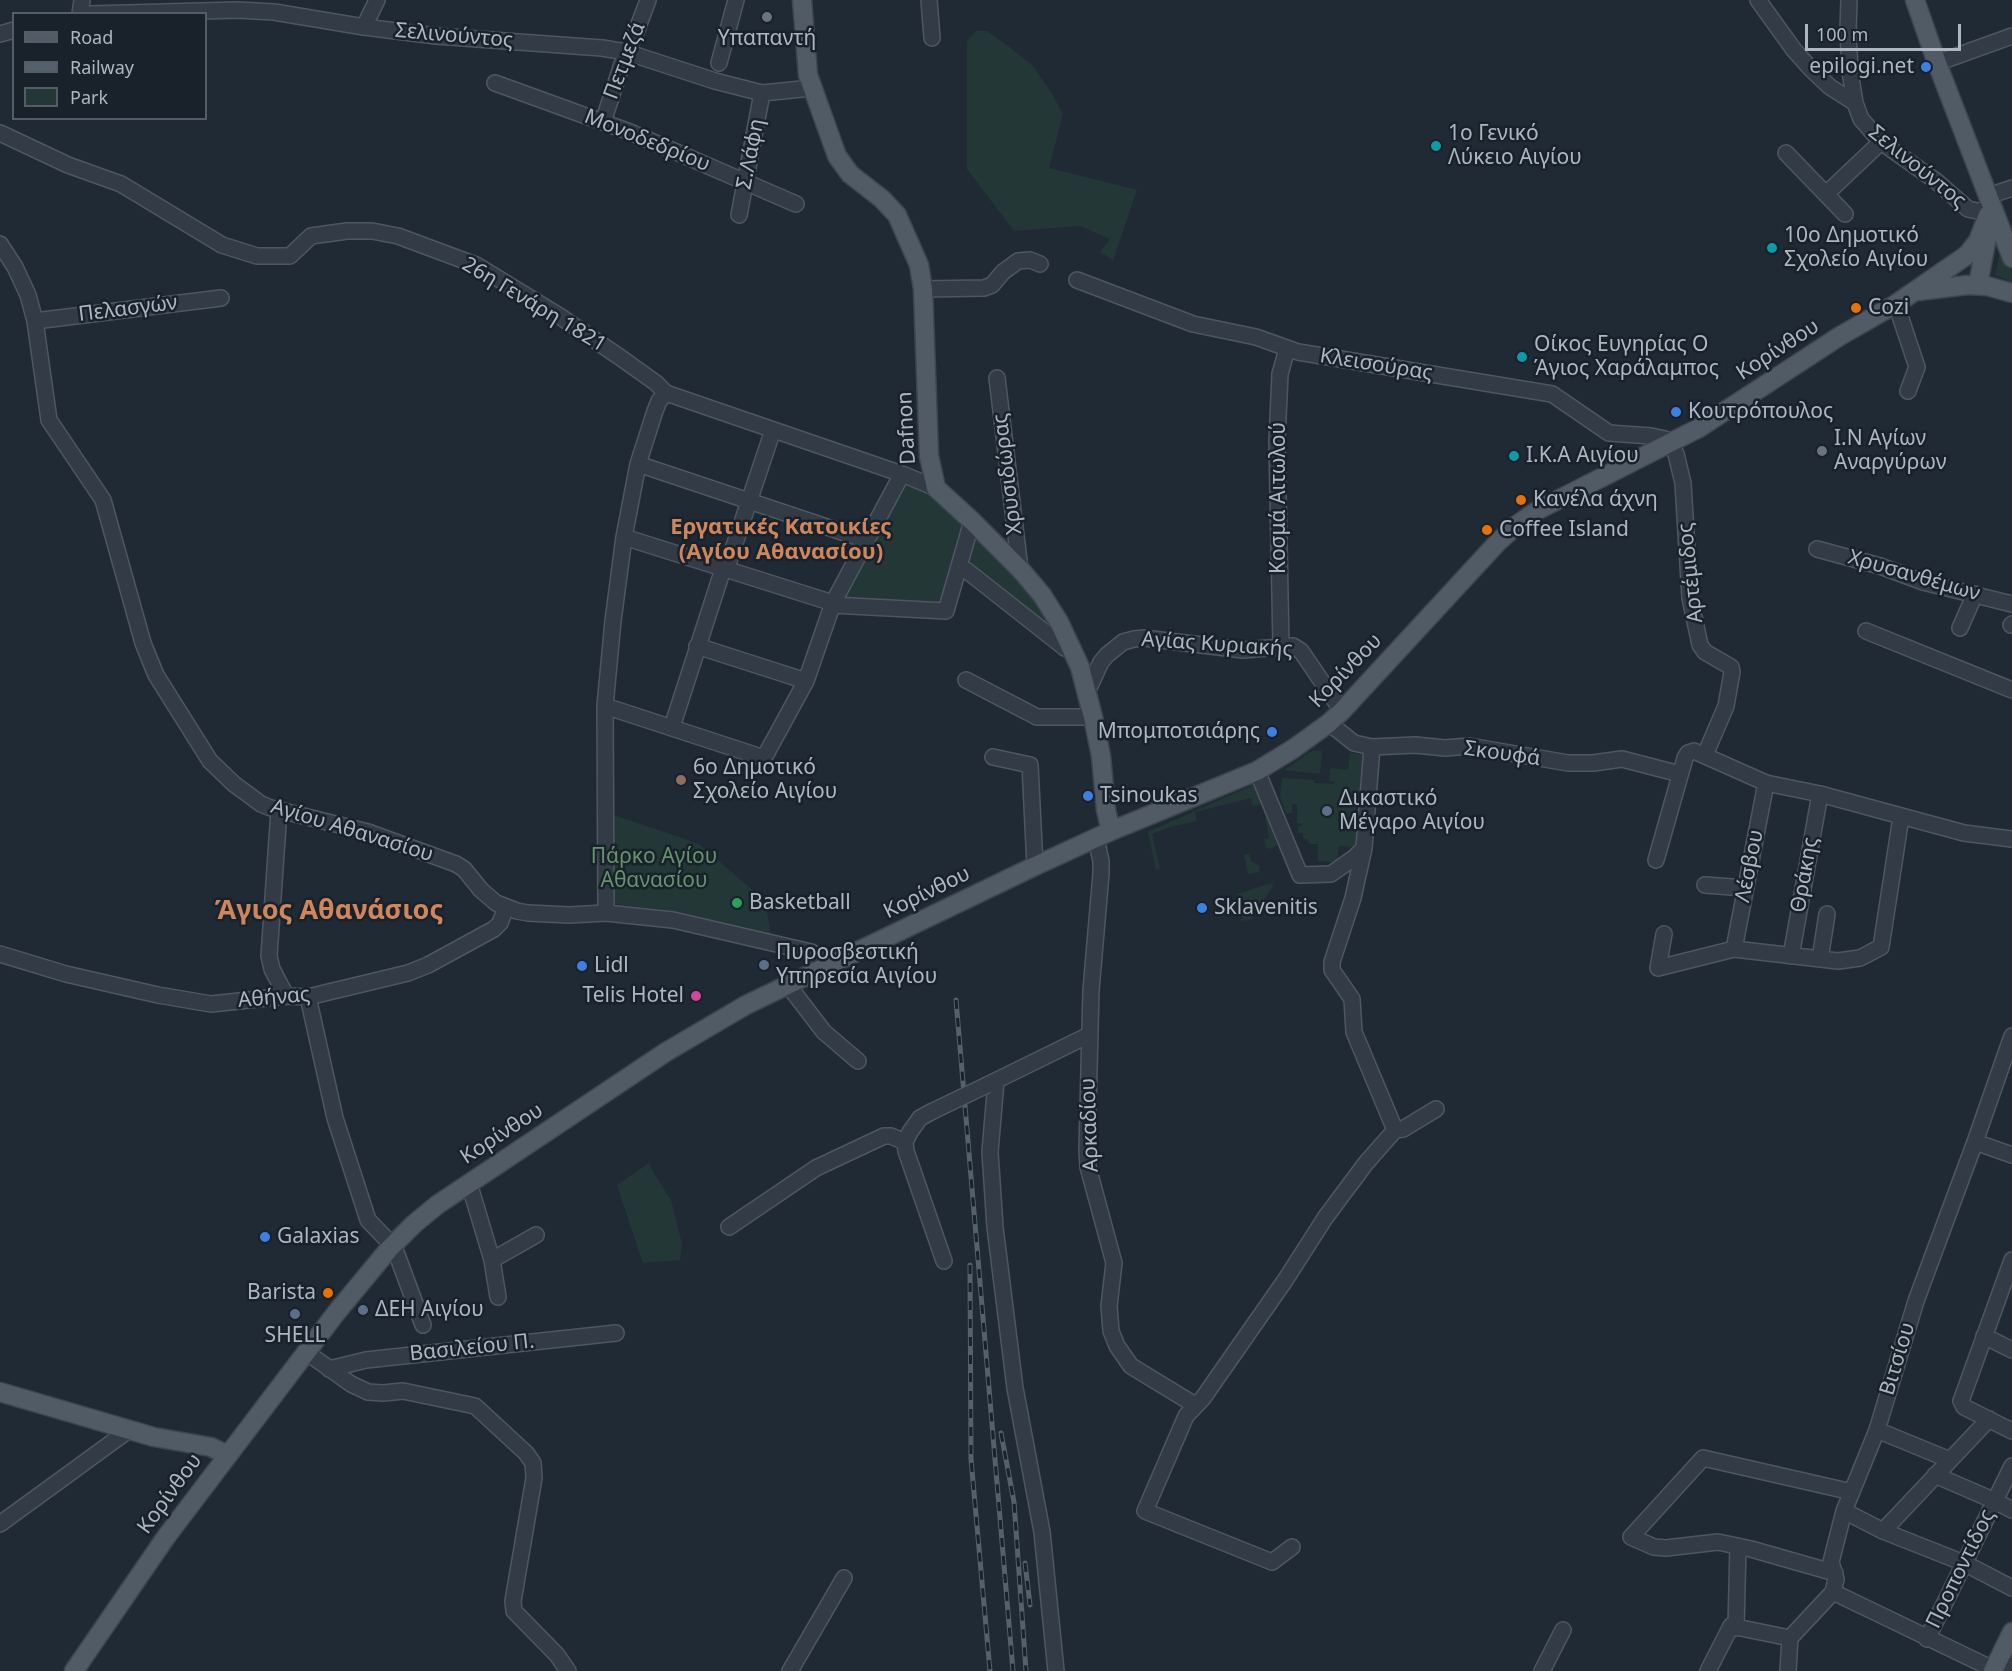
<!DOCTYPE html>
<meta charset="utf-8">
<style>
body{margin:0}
#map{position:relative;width:2012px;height:1671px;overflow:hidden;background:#202a35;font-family:"Noto Sans",sans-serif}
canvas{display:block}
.legend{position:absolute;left:12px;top:12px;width:195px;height:108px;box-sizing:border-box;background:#19212a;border:2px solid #545d67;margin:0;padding:8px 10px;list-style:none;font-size:18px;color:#adb7c3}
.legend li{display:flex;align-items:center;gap:12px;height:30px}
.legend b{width:30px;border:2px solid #545d67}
.scale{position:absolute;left:1805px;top:24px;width:156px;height:27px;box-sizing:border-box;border:3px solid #adb7c3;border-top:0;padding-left:8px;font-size:18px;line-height:21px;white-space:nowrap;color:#adb7c3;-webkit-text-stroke:4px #19212a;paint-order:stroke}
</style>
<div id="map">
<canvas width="2012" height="1671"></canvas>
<ul class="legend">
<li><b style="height:8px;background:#515b66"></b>Road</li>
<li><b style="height:8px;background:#55606d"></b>Railway</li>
<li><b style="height:16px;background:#233737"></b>Park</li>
</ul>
<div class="scale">100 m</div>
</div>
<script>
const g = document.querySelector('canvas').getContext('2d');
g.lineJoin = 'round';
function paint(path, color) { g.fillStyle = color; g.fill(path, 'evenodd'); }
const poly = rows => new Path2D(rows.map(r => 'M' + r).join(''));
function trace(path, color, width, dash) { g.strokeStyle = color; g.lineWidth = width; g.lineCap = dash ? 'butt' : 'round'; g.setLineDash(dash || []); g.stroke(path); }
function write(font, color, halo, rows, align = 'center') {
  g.font = font + ' "Noto Sans",sans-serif'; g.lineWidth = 5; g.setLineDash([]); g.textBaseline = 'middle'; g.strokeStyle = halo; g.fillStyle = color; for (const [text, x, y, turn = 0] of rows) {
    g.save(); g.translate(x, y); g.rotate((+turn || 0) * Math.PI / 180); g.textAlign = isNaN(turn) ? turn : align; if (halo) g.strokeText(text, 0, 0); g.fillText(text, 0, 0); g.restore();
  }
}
const green = poly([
 [976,31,987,31,1008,46,1033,66,1051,92,1063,114,1049,168,1137,190,1113,260,1100,252,1110,239,1080,226,1014,231,967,169,967,41],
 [2002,243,2012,272,2012,282,1995,275],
 [905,481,930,491,967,522,943,607,842,598,883,525],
 [975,532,1026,586,1060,639,965,566],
 [1312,751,1322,751,1320,774,1284,770],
 [1350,753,1366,755,1362,806,1356,805,1355,816,1361,817,1358,847,1339,846,1337,862,1318,861,1318,844,1310,844,1307,839,1303,839,1303,833,1298,833,1298,827,1303,824,1297,823,1297,804,1292,804,1292,813,1286,813,1280,796,1282,778,1314,780,1314,783,1334,784,1335,782,1329,781,1330,768,1348,770],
 [1253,785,1261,804,1253,806,1251,798,1195,812,1197,821,1170,827,1152,834,1160,869,1156,870,1148,832],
 [1264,811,1277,845,1271,849,1266,847,1264,839,1269,838],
 [614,815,699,844,765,901,771,935,674,911,615,904],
 [1249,854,1251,861,1260,866,1259,872,1248,874,1244,855],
 [1272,883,1273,886,1252,919,1242,921,1237,894],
 [649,1163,652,1170,671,1200,682,1244,680,1260,643,1263,617,1185]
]);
const minor = poly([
 [929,0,932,38],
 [1758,0,1794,50,1811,69,1830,87,1855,103],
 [1849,0,1848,31,1850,71,1855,103,1861,119,1881,142,1936,181,1968,209,1977,211,1988,210],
 [80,14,82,0],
 [90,14,238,10,274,12,364,27,436,36,602,48,626,52,715,81,762,93,812,88],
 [364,27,377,0],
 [0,34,14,30],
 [719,63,736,0],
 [1937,63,2012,36],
 [495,83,630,132,796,204],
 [603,122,626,52,635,35,648,0],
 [0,133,68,165,121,184,222,245,257,256,290,256,311,236,347,231,372,231,398,236,476,265,561,317,621,358,656,383,666,393,902,474,936,488],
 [1786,153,1845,214],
 [1826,194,1881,142],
 [1988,196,2012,188],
 [739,215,762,93],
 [0,244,15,267,28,295,35,321,49,420,103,500,143,643,156,675,210,761,234,784,261,804,271,808,368,832,456,864,464,869,481,890,496,903,517,911,528,913,569,915,606,913,673,920,811,952,833,964],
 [1077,280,1193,324,1256,337,1298,352,1552,394,1609,433,1651,436,1665,439,1671,444,1676,454,1683,483,1690,598,1700,645,1705,652,1731,667,1732,672,1726,706,1705,755],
 [923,289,984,288,992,285,1003,272,1018,261,1030,260,1040,264],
 [1896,304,1917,367,1908,391],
 [35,321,221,298],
 [997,378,1020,569],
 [638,464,866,540],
 [624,537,833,603],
 [1817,549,1880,566,1923,582,2012,604],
 [726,570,773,430],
 [966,570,1065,648,1074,652],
 [832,605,946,611,972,521],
 [2011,625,2012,624],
 [1960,628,1975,594],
 [1866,631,2012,690],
 [697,646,806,681],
 [1281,647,1277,441,1280,374,1287,349],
 [966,680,1037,717,1093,717],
 [1087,692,1101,662,1107,655,1123,642,1134,639,1144,638,1243,650,1293,646,1301,651,1342,711],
 [605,706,764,758,806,681,833,603,902,474],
 [1329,723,1354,743,1372,747,1415,745,1445,748,1469,746,1568,763,1593,763,1622,759,1680,774],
 [672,727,723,569],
 [993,757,1030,765,1035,866],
 [1257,771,1300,875,1331,874,1355,857,1364,848],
 [279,810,269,956,272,969,286,996],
 [1096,838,1101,861,1101,874,1091,990,1087,1150,1088,1167,1114,1263,1109,1306,1111,1331,1117,1346,1131,1366,1195,1405],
 [1656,860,1685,758,1688,753,1694,751,1766,783,1820,794,1964,833,2012,839],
 [1705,885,1746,888],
 [606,913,605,706,613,621,624,537,638,464,655,411,659,401,666,393],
 [1664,934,1658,968,1734,949,1838,961,1860,958,1881,947,1901,817],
 [1734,949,1766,783],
 [0,954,66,974,158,995,211,1004,286,996,308,997,408,973,428,965,494,929,500,923,506,907],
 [1791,956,1820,794],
 [1820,959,1827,914],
 [788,985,824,1032,858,1061],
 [308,997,335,1118,368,1220,392,1245],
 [996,1081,990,1152,995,1227,1015,1388,1042,1532,1056,1671],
 [987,1085,1089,1035],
 [931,1112,920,1118,910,1132,905,1142,906,1151,944,1261],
 [1395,1130,1403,1129,1436,1109],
 [1975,1142,2012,1155],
 [469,1183,492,1260,536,1235],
 [729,1227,816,1168,884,1136,891,1136,905,1142],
 [393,1244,423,1325],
 [492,1260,498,1297],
 [2012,1260,1961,1401,1964,1407,2012,1431],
 [1984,1336,2012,1350],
 [306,1352,351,1384,368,1392,383,1393,403,1391,475,1406,526,1453,533,1463,534,1478,513,1601,514,1611,557,1655,568,1671],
 [329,1369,366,1360,616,1333],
 [1877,1430,1950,1460],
 [1935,1475,1995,1501,2012,1510],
 [1844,1511,1883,1531,1964,1563,2012,1588],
 [0,1524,129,1430],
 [1883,1531,1989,1419],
 [1292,1547,1272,1562,1145,1511,1186,1416,1203,1398,1286,1279,1325,1218,1366,1163,1395,1130,1354,1032,1352,999,1332,970,1332,962,1353,898,1364,848,1372,747],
 [1835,1573,1751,1549,1718,1542,1666,1548,1654,1547,1631,1537,1703,1458,1852,1492],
 [1833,1592,1993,1669],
 [1736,1628,1738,1546],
 [1927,1639,2012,1466],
 [1998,1661,2012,1666],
 [790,1671,844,1578],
 [1542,1671,1563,1630],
 [1708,1671,1731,1626,1790,1638],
 [1788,1671,1790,1638,1833,1592,1836,1579,1831,1562,1844,1511,1877,1430,1916,1301,1975,1142,2012,1036]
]);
const major = poly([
 [802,0,808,75,837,156,850,174,882,199,897,215,919,265,923,289,929,456,936,488,972,521,1020,569,1042,595,1059,622,1080,667,1093,717,1101,756,1106,810,1111,831],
 [1915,0,1937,63,2012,258],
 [1978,285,1988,231],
 [1919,291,1967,285,1987,286,2012,293],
 [0,1392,154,1437,211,1447,227,1455],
 [74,1671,166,1537,336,1313,389,1249,414,1224,437,1205,666,1052,746,1005,1035,866,1111,831,1257,771,1293,749,1329,723,1342,711,1498,542,1518,524,1538,510,1699,428,1840,336,1896,304,1967,255,1978,241,1988,215],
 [1993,1671,2012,1632]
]);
const rail = poly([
 [956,1000,1013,1671],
 [970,1265,971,1459,990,1671],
 [1001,1433,1014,1502,1026,1671],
 [1025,1563,1030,1605]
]);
const minorBridge = poly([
 [931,1112,987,1085]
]);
const markers = [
 [767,17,6,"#6b7280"],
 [1926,67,6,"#3f7fe0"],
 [1436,146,6,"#0f9aa8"],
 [1772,248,6,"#0f9aa8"],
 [1856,308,6,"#e8710a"],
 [1522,357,6,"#0f9aa8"],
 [1676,412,6,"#3f7fe0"],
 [1822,451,6,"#6b7280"],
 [1514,456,6,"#0f9aa8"],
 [1521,500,6,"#e8710a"],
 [1487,530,6,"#e8710a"],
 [1272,732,6,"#3f7fe0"],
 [681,780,6,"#8d6e63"],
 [1088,796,6,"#3f7fe0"],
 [1327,811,6,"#5c6f8a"],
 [737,903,6,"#2e9e5b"],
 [1202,908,6,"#3f7fe0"],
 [764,965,6,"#5c6f8a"],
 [582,966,6,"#3f7fe0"],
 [696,996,6,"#d1479c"],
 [265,1237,6,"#3f7fe0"],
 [328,1293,6,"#e8710a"],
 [363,1310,6,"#5c6f8a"],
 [295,1314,6,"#5c6f8a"]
];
const streetNames = [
 ["Σελινούντος",454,36,5],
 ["Πετμεζά",625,61,-69],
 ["Μονοδεδρίου",647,141,22],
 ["Σ.Λάφη",751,154,-79],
 ["Σελινούντος",1917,167,39],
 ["26η Γενάρη 1821",534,305,31],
 ["Πελασγών",128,309,-7],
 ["Κορίνθου",1778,350,-33],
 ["Κλεισούρας",1376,365,9],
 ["Dafnon",907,428,-93],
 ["Χρυσιδώρας",1008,474,-97],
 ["Κοσμά Αιτωλού",1279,498,-90],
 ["Αρτέμιδος",1691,573,-96],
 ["Χρυσανθέμων",1914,576,16],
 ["Αγίας Κυριακής",1217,645,4],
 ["Κορίνθου",1346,671,-46],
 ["Σκουφά",1502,754,8],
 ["Αγίου Αθανασίου",352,831,17],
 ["Λέσβου",1750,866,-79],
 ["Θράκης",1805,875,-80],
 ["Κορίνθου",927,893,-26],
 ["Αθήνας",274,998,-5],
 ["Αρκαδίου",1090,1125,-92],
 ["Κορίνθου",502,1134,-33],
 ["Βασιλείου Π.",472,1348,-6],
 ["Βιτσίου",1898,1359,-73],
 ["Κορίνθου",170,1494,-54],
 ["Προποντίδος",1961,1569,-64]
];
const poiNames = [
 ["Υπαπαντή",767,39,"center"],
 ["epilogi.net",1914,67,"right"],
 ["1o Γενικό",1448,134],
 ["Λύκειο Αιγίου",1448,158],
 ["10o Δημοτικό",1784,236],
 ["Σχολείο Αιγίου",1784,260],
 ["Cozi",1868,308],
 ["Οίκος Ευγηρίας Ο",1534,345],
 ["Άγιος Χαράλαμπος",1534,369],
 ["Κουτρόπουλος",1688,412],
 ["Ι.Ν Αγίων",1834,439],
 ["Αναργύρων",1834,463],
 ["Ι.Κ.Α Αιγίου",1526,456],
 ["Κανέλα άχνη",1533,500],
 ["Coffee Island",1499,530],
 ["Μπομποτσιάρης",1260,732,"right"],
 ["6ο Δημοτικό",693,768],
 ["Σχολείο Αιγίου",693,792],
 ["Tsinoukas",1100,796],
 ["Δικαστικό",1339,799],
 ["Μέγαρο Αιγίου",1339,823],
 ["Basketball",749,903],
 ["Sklavenitis",1214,908],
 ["Πυροσβεστική",776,953],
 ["Υπηρεσία Αιγίου",776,977],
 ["Lidl",594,966],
 ["Telis Hotel",684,996,"right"],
 ["Galaxias",277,1237],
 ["Barista",316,1293,"right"],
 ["ΔΕΗ Αιγίου",375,1310],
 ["SHELL",295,1336,"center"]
];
const parkNames = [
 ["Πάρκο Αγίου",654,857],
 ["Αθανασίου",654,881]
];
const neighbourhoodNames = [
 ["Εργατικές Κατοικίες",781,528],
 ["(Αγίου Αθανασίου)",781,553]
];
const districtNames = [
 ["Άγιος Αθανάσιος",329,911]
];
paint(green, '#233737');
trace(minor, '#4e5761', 18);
trace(major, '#3d454f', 21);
trace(minor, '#333c46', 15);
trace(major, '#515b66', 18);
trace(rail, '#55606d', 5);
trace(rail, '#19212a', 3, [9]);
trace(minorBridge, '#4e5761', 18, []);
trace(minorBridge, '#333c46', 15);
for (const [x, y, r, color] of markers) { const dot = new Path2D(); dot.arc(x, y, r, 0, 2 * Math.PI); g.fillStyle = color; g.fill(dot); trace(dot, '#19212a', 2); }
write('21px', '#adb7c3', '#19212a', streetNames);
write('21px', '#adb7c3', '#19212a', poiNames, 'left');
write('21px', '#66926d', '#19212a', parkNames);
write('bold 22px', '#cf865c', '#19212a', neighbourhoodNames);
write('bold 27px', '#cf865c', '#19212a', districtNames);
</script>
